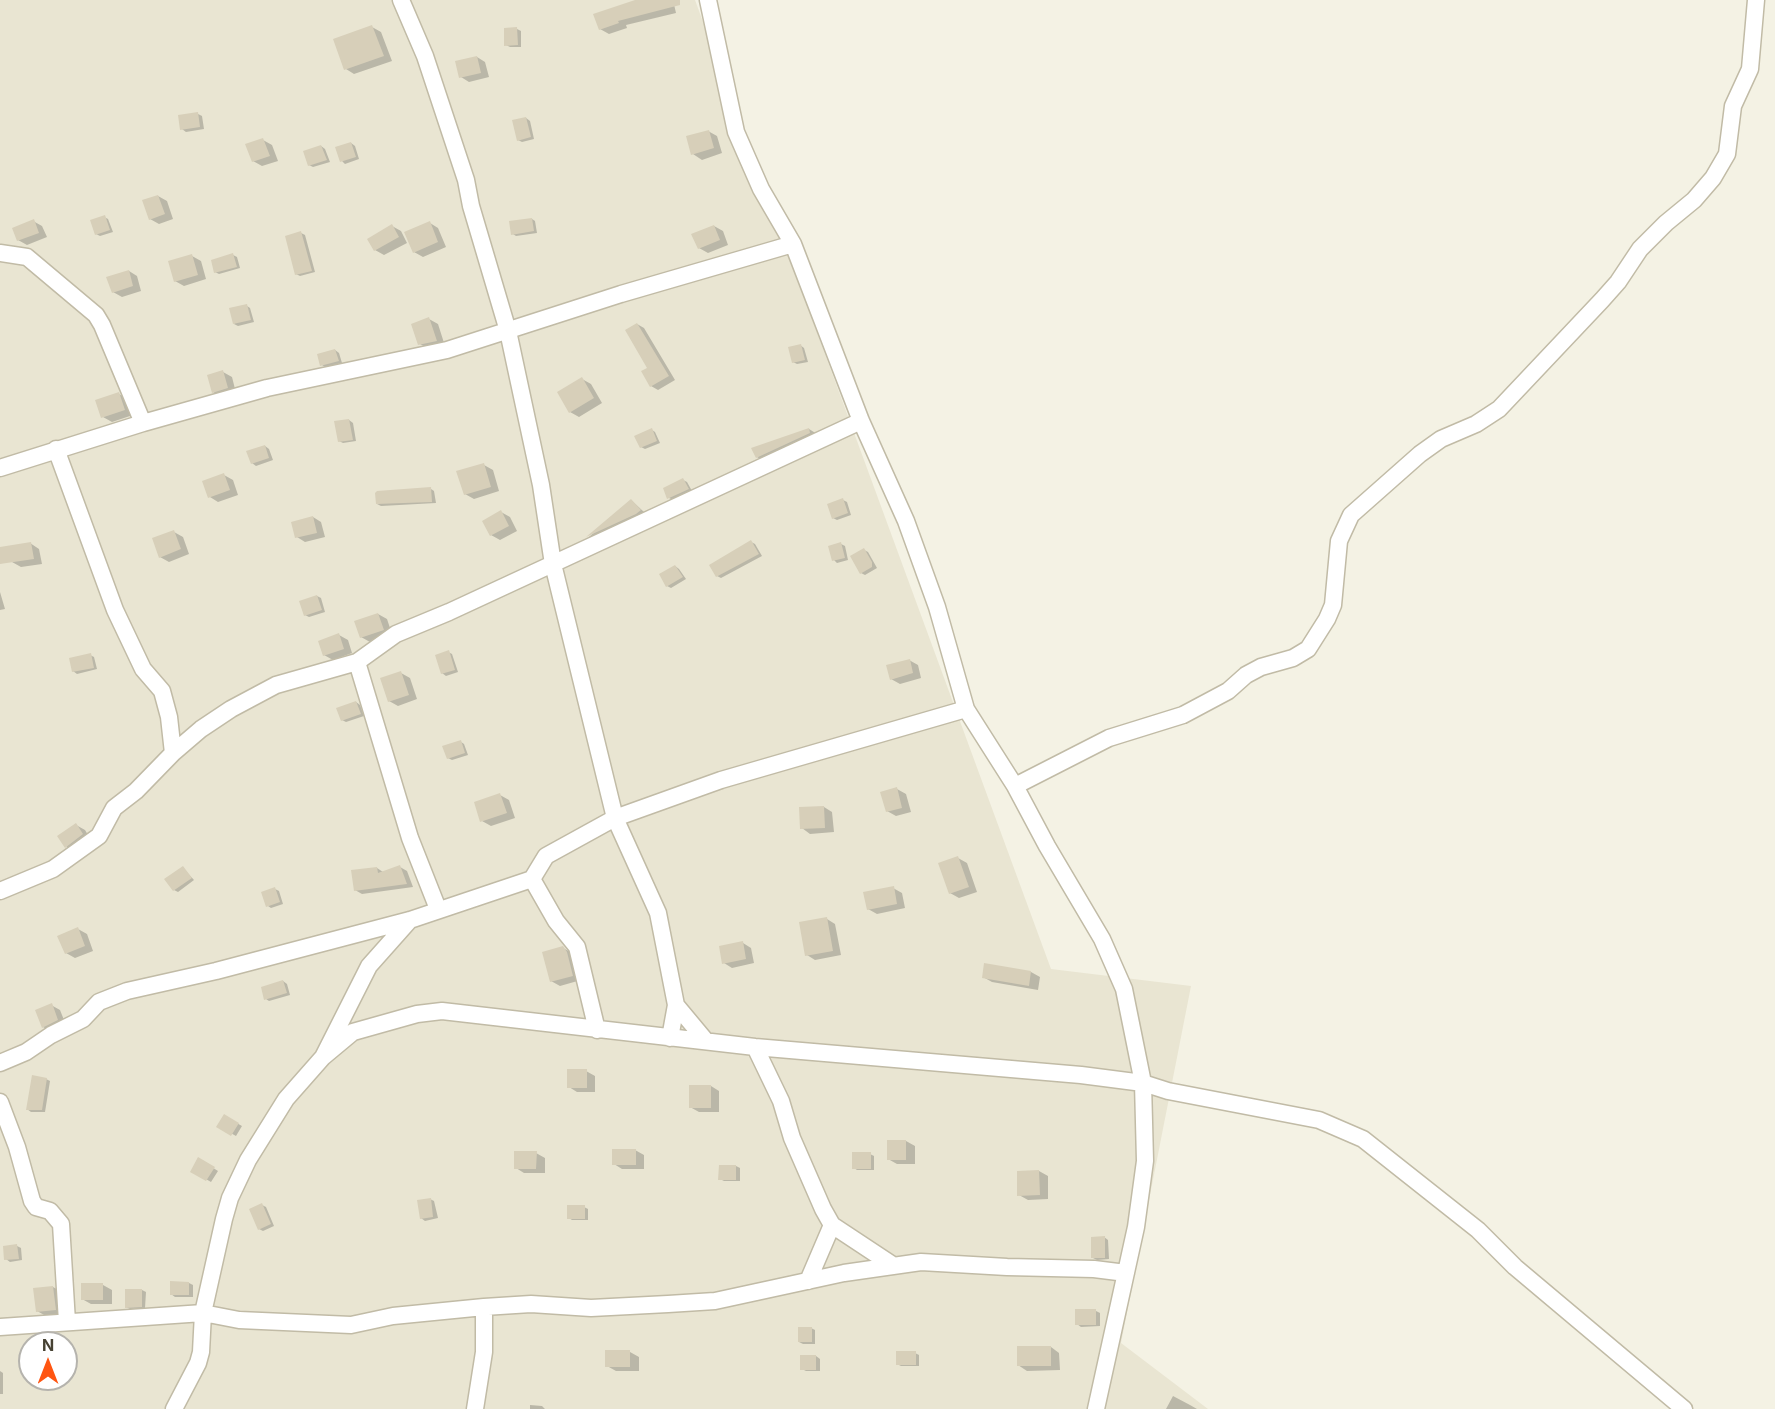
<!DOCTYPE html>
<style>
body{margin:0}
#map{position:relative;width:1775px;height:1409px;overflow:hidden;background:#f4f2e4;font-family:Inter,sans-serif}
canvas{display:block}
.north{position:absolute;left:18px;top:1331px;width:60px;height:60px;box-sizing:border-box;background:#fff;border:2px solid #b5b3ad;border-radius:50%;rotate:0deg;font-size:16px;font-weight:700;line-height:24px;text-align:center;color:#474233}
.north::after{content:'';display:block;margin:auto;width:21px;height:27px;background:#f51;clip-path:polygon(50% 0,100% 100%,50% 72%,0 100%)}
</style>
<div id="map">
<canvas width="1775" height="1409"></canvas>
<div class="north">N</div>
</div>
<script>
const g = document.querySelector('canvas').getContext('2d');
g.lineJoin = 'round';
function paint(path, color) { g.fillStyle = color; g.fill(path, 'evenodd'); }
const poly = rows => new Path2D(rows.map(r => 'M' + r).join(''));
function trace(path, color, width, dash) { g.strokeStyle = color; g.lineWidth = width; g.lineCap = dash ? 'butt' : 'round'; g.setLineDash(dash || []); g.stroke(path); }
const residential = poly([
 [0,0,695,0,1051,969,1191,986,1121,1343,1208,1409,0,1409],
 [30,1343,66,1343,66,1379,30,1379]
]);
const shadow = poly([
 [638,0,673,0,676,13,626,25,627,28,609,34,600,29],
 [372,27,381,32,392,61,354,74,346,69],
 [517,29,521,31,521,47,510,47,506,45],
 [477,57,485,62,489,77,469,82,461,77],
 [198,114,202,116,204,129,186,132,182,129],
 [526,118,530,121,534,139,522,142,518,140],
 [708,131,717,136,722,153,702,160,693,154],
 [263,140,272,145,278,161,262,166,253,161],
 [351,143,355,146,359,159,345,164,342,161],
 [321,146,325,149,330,162,313,167,309,165],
 [158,196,167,201,173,219,159,224,150,219],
 [104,217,108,219,113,232,100,236,96,234],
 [532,219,535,221,537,233,516,236,513,234],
 [33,221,42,226,47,237,27,245,18,240],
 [430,223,438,228,446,247,423,257,414,252],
 [392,226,401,231,407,243,384,255,375,250,369,239],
 [714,226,723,231,728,245,708,253,699,248],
 [301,233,305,235,315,272,300,276,296,274],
 [233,255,237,257,240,268,219,274,215,272],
 [192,256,201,261,206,279,184,286,175,281],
 [129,271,137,276,141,291,122,297,113,292],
 [247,306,250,308,254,322,238,326,234,324],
 [429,319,438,324,445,346,429,349,420,344],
 [637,324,644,328,675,380,658,390,651,386,650,368],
 [800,345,804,348,808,362,797,364,793,362],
 [335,350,339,353,342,363,325,367,322,365],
 [223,372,232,377,236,393,222,397,213,392],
 [582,379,591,384,602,403,579,417,570,412],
 [119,394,127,399,133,415,112,422,103,417],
 [349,420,353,423,356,441,343,443,339,441],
 [809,429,817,434,765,462,757,457],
 [652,430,655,432,660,443,645,449,641,447],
 [265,446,269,449,273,460,256,466,252,463],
 [484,465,493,470,499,491,474,499,465,494],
 [224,475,233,480,238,495,218,502,210,497],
 [683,480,687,482,692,491,673,500,669,498],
 [431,489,434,491,436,503,381,506,377,504],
 [631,500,644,512,591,538,589,537],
 [843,500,847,502,851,515,837,520,833,518],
 [501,512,510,517,517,531,500,540,491,535],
 [313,517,321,522,325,537,305,542,297,537],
 [174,532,183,537,189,554,169,562,160,557],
 [751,542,755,544,762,556,721,578,717,576],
 [30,543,39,549,42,564,21,567,12,562],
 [841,544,845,546,848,560,837,563,834,560],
 [864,550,868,552,877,568,865,575,861,573],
 [675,566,679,569,686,579,671,588,667,586],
 [0,592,5,609,0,610],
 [317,596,321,598,325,612,309,617,305,615],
 [378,614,387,619,392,634,370,642,361,637],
 [339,635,348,640,352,653,333,660,324,655],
 [448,652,452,654,458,672,446,676,442,673],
 [90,655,94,657,97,669,77,674,73,671],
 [909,660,918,665,921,678,900,684,891,679],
 [401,673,410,678,417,699,398,706,389,701],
 [356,702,360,705,364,716,346,722,342,720],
 [461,742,464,744,468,755,452,760,448,758],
 [897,789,906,794,911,812,896,816,887,811],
 [500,795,509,800,515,818,491,826,482,821],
 [824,807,832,812,834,832,810,834,802,828],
 [76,825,85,830,91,840,75,852,66,846],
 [958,858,967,863,977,892,959,898,950,893],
 [400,867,407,871,413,887,362,894,355,890,377,868,383,872],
 [183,868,194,880,178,892,174,890],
 [893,888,902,893,905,908,877,914,868,909],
 [275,889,279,891,283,904,271,908,268,906],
 [827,919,835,924,841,955,815,960,807,955],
 [78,929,87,934,93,951,75,958,66,953],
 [743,943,751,948,754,963,732,968,724,963],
 [563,948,572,953,581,980,560,986,551,981],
 [985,965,1031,972,1040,977,1038,990,992,982,983,977],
 [283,981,287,984,290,995,269,1001,266,999],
 [51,1005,60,1010,66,1025,52,1032,43,1027],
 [586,1071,595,1076,595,1092,577,1092,569,1087],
 [46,1079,50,1081,45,1112,31,1112,27,1109],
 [711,1086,719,1091,719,1112,699,1112,690,1107],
 [224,1116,242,1126,236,1136,218,1126],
 [906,1141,915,1146,915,1164,897,1164,888,1159],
 [635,1150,644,1155,644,1169,622,1169,614,1164],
 [536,1153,545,1158,545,1173,524,1173,516,1168],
 [870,1154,874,1156,874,1170,857,1170,854,1168],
 [199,1159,218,1171,211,1182,192,1171],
 [736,1166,740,1168,740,1181,724,1181,720,1179],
 [1039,1171,1048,1176,1048,1199,1028,1200,1019,1195],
 [430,1199,434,1201,438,1218,425,1221,421,1218],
 [262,1205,266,1207,274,1226,263,1231,259,1229],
 [584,1207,588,1209,588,1220,572,1220,569,1218],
 [1104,1237,1108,1240,1109,1259,1097,1260,1093,1258],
 [17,1246,21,1248,22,1260,10,1262,6,1259],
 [171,1283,189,1283,193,1285,193,1297,175,1297,171,1294],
 [82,1285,103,1285,112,1290,112,1304,91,1304,82,1299],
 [53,1287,62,1292,64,1314,46,1316,37,1311],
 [142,1290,146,1292,145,1308,130,1309,126,1307],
 [1096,1311,1100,1313,1100,1326,1081,1327,1077,1324],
 [811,1328,815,1330,815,1344,803,1344,799,1342],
 [1051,1347,1059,1353,1060,1370,1027,1371,1018,1365],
 [630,1352,639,1357,639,1371,616,1371,607,1366],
 [915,1353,919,1355,919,1366,901,1366,897,1364],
 [816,1356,820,1359,820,1371,806,1371,802,1369],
 [0,1371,3,1373,3,1394,0,1394],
 [1173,1396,1190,1405,1197,1409,1166,1409],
 [530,1405,542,1406,545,1409,530,1409]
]);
const building = poly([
 [635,0,680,0,680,5,618,21,619,23,599,30,593,14],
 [372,25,384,56,344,70,333,39],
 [517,27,518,45,504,46,504,28],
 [477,56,481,73,459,78,455,61],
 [198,112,200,127,180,130,178,115],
 [526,117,531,137,517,141,512,120],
 [709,130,714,148,691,155,686,136],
 [263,138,270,156,252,162,245,144],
 [351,142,356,157,340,162,335,147],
 [321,145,327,160,308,166,303,151],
 [158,195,165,214,149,220,142,200],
 [105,215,110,230,95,235,90,220],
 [532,218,534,231,511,235,509,221],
 [34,219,39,233,17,241,12,228],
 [430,221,438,242,413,253,404,232],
 [392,224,399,237,374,251,367,239],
 [714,225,720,240,698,249,691,234],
 [301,231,312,271,295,275,285,236],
 [233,253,237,267,214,273,211,260],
 [192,254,198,275,174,282,168,261],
 [129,270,133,286,112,293,106,277],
 [247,304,251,320,233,324,229,308],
 [429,317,437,341,418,345,411,324],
 [637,323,669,376,650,387,641,371,647,368,625,330],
 [801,344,805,360,792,363,788,347],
 [335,349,339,361,320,366,317,354],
 [223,370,228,388,212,393,207,375],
 [582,377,594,398,569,413,557,392],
 [119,392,125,410,101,418,95,400],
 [349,419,353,440,338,442,334,421],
 [652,428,657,441,640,448,634,436],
 [809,428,810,433,756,458,751,448],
 [265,445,269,458,251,464,246,451],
 [484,463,491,487,464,495,456,471],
 [224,473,230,490,208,498,202,481],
 [683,478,689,489,667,499,663,488],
 [431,487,432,502,376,504,375,493,377,491],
 [843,498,848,513,832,519,827,504],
 [631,499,641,510,636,514,586,537],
 [501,510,509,526,490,536,482,521],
 [313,516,317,533,295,538,291,522],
 [174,530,181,549,159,558,152,538],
 [751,540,759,554,716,577,709,565],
 [31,542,34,559,0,564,0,547],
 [841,542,845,558,832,561,828,546],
 [864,548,872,562,872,567,860,574,850,556],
 [675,565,683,577,666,587,659,574],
 [317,595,322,610,304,616,299,601],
 [378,613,384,630,360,638,354,621],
 [339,633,344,649,323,656,318,641],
 [449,650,455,670,441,674,435,655],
 [91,653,94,668,72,672,69,658],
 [910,659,913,673,890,680,886,665],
 [401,671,409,695,388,702,380,678],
 [356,701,361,714,341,721,336,708],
 [461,740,465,753,447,759,442,746],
 [897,787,902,808,886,812,880,792],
 [500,793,507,813,480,822,474,802],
 [824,806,825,828,800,829,799,807],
 [76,823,83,834,65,848,57,836],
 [958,856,969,887,949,894,938,863],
 [400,865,407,884,354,891,351,870,377,867,378,873],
 [183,866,192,878,173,891,164,879],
 [894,886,897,904,867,910,863,892],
 [275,887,280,902,266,907,261,892],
 [827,917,833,951,805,956,799,922],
 [78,927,85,946,65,954,57,936],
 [743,941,746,959,722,964,719,946],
 [563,946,567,952,573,976,550,982,542,952],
 [984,963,1031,971,1029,986,982,978],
 [283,980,287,993,264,1000,261,987],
 [52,1003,58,1020,42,1028,35,1010],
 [567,1069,587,1069,587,1088,567,1088],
 [32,1075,47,1078,42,1110,26,1110],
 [689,1085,711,1085,711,1108,689,1108],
 [224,1114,239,1123,231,1136,216,1127],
 [887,1140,906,1140,906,1160,887,1160],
 [612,1149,636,1149,636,1165,612,1165],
 [514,1151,537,1151,536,1169,514,1169],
 [852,1152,871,1152,871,1169,852,1169],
 [198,1157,215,1167,206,1181,190,1172],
 [719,1165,736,1165,736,1180,718,1180],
 [1039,1170,1040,1195,1017,1196,1017,1171],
 [431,1198,433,1217,420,1219,417,1200],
 [262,1203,271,1224,258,1230,249,1209],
 [567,1205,585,1205,585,1219,567,1219],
 [1105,1236,1105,1258,1091,1258,1091,1237],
 [17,1244,19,1259,4,1260,3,1246],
 [170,1281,189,1282,189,1295,170,1295],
 [81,1283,103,1283,103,1300,81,1300],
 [53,1286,56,1310,36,1312,33,1288],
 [125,1289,142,1289,142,1307,125,1308],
 [1075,1309,1096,1309,1096,1325,1075,1325],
 [798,1327,812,1327,812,1342,798,1342],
 [1017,1346,1051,1346,1051,1366,1017,1366],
 [605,1350,630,1350,630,1367,605,1367],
 [896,1351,916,1351,916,1365,896,1365],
 [800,1355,816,1355,816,1370,800,1370]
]);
const street = poly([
 [401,0,425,56,466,180,471,206,508,331,541,485,553,564,615,818,658,913,676,1005,670,1038],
 [708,0,736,132,761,189,793,244,861,421,906,521,937,607,966,709,1015,786,1047,846,1102,939,1124,989,1143,1083,1145,1161,1136,1227,1096,1409],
 [0,253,27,257,96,315,102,325,143,423],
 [56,449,115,610,143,669,162,691,169,717,173,753],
 [0,468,143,423,267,388,447,350,621,294,793,244],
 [357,662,410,838,438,909],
 [1015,786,1109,738,1183,715,1228,691,1246,675,1261,667,1293,658,1308,649,1327,619,1333,605,1339,541,1351,515,1420,454,1441,439,1476,424,1499,409,1602,300,1618,282,1640,249,1666,223,1694,200,1713,178,1727,154,1733,106,1750,69,1756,0],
 [532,879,556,921,577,947,597,1030],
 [0,891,53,869,99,836,114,808,136,791,173,753,201,729,231,709,276,685,357,662,396,634,449,612,861,421],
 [676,1005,706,1041],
 [755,1047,781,1101,792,1138,823,1209,832,1225,894,1266],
 [323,1057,353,1032,417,1014,442,1011,755,1047,1081,1075,1143,1083,1168,1091,1319,1120,1363,1139,1478,1230,1515,1267,1684,1409],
 [0,1063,26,1052,51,1035,83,1019,99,1002,127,991,216,971,410,920,532,879,546,856,615,818,721,780,966,709],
 [0,1102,17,1147,32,1201,36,1207,50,1211,61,1224,67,1322],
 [808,1281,832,1225],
 [0,1327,203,1313,239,1320,351,1325,393,1316,484,1307,531,1304,591,1308,668,1304,715,1301,844,1273,921,1262,1007,1267,1094,1269,1126,1273],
 [174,1409,198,1363,201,1352,203,1313,224,1219,230,1198,248,1160,286,1099,323,1057,369,966,409,921],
 [475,1409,484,1352,484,1307]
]);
paint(residential, '#e9e5d2');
paint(shadow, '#0003');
paint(building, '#d7cfb9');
trace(street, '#c1bba6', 19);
trace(street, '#fff', 16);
</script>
